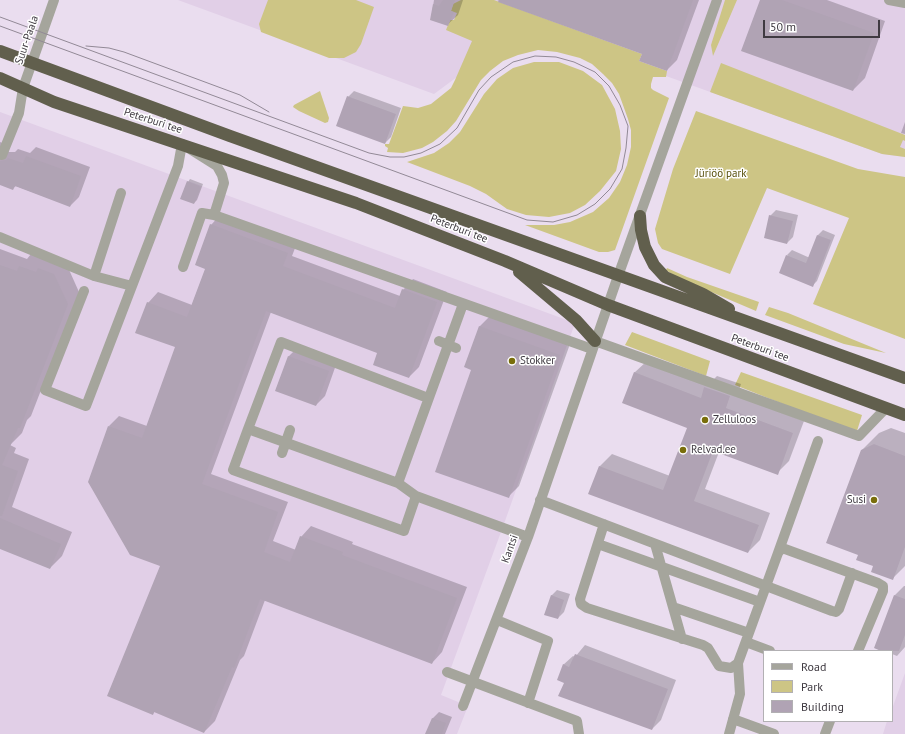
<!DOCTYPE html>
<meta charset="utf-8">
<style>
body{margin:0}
#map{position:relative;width:905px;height:734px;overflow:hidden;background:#eaddef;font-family:"PT Sans",sans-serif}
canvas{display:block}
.legend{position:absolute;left:763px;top:650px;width:130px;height:72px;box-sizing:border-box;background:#fff;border:1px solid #b2b0b3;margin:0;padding:5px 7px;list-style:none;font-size:12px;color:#3f3a41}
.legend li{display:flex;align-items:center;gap:8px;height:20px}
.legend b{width:20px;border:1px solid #b2b0b3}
.scale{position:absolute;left:763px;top:20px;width:117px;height:18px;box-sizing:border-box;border:2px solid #3f3a41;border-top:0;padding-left:5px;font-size:12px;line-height:14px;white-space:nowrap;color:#3f3a41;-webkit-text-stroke:3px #fff;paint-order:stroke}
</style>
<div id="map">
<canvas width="905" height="734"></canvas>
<ul class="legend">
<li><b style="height:5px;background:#a5a59c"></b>Road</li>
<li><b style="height:11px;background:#cdc585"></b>Park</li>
<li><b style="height:11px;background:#b0a3b4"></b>Building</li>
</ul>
<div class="scale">50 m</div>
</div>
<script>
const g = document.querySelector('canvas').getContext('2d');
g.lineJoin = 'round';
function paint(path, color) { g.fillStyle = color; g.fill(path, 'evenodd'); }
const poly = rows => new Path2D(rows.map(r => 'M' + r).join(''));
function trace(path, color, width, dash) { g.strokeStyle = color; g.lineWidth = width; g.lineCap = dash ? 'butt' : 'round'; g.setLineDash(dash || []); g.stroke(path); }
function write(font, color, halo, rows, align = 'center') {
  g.font = font + ' "PT Sans",sans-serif'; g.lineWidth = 3; g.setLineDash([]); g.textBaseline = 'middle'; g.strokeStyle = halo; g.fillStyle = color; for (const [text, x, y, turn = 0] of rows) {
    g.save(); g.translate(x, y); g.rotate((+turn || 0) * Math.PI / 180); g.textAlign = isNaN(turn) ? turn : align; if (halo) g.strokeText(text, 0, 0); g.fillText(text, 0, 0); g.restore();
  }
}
const built = poly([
 [178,0,905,0,905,157,882,154,511,20,503,43,434,94],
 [0,112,575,323,505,521,441,695,468,706,457,734,0,734],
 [905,673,905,734,883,734,887,721,892,721,892,709]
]);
const green = poly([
 [268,0,356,0,374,7,361,44,356,52,344,58,329,58,261,32,259,24],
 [461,0,494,0,642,54,639,61,667,71,666,77,653,77,651,84,651,88,653,90,669,98,615,250,608,252,599,252,525,225,554,225,570,222,593,212,609,198,620,182,627,165,631,147,631,130,628,119,619,94,612,83,603,74,592,64,580,58,557,52,538,50,518,55,503,61,490,71,481,80,456,121,447,131,433,142,422,148,403,153,387,152,388,148,385,146,385,144,389,144,403,106,418,108,431,104,451,88,455,80,472,41,446,30,450,20,454,20,457,13,451,11,453,4],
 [725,0,737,0,713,56,711,45],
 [534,62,559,62,583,71,602,85,615,109,620,131,621,149,616,171,600,191,585,205,570,213,549,217,526,215,507,209,486,194,470,186,407,162,434,153,449,143,460,132,484,94,497,79,513,68],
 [721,63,905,135,905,141,903,140,900,147,905,149,905,157,882,154,710,92],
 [320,91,329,118,328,122,325,123,299,111,293,107,294,105],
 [696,111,858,169,905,177,905,339,813,304,849,218,767,188,730,274,662,249,658,243,655,229,673,169],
 [667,268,687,277,759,302,756,311,676,277,666,270],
 [769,307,788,313,886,353,844,344,765,315],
 [632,332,710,361,706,376,625,345],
 [741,372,862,415,857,431,821,419,735,385]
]);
const shadow = poly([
 [434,0,463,0,458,15,447,25,431,19],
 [497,0,699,0,677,60,667,70,643,53],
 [761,0,827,0,885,21,865,78,853,90],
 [354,91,401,108,391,137,385,143,348,97],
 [905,122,905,134,901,133],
 [0,142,5,144,5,149,9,152,15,152,18,149,30,153,36,147,90,167,79,197,70,206,16,186,13,188,0,184],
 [190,179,203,184,197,200,194,203,188,182],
 [776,210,798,215,793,237,787,243,770,216],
 [221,214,297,243,292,256,400,296,403,290,413,279,447,292,419,367,409,377,379,352,271,312,211,474,288,502,273,541,296,550,301,537,311,526,353,542,352,544,467,587,442,652,432,663,265,600,244,656,240,660,215,721,204,732,155,711,153,714,162,566,109,426,119,416,147,426,177,347,148,303,158,292,192,305,206,268,211,225],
 [823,230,835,235,817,281,812,286,787,255,792,250,810,258,818,235],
 [0,249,27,259,31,254,66,263,79,292,31,416,27,420,22,433,10,445,16,448,14,453,29,459,12,507,72,532,62,556,50,568,0,548],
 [491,315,570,344,519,486,508,497,472,369,466,367,480,326],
 [298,347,337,362,325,396,316,405,276,390,289,356],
 [647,361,709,384,717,376,741,384,737,396,804,421,789,461,777,473,719,452,705,489,770,513,760,540,748,552,599,467,612,454,670,476,688,427,634,373],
 [891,428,905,433,905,566,892,579,859,554,862,450,879,433],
 [904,586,905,586,905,647,897,656,892,654,892,651,884,651,875,648,895,595],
 [557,590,570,594,564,612,558,618,551,596],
 [585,645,676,680,661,720,652,729,565,682,563,665,573,656,575,657],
 [439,712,452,717,445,734,426,734,433,718]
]);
const building = poly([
 [443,0,455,0,451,11,454,12,448,26,430,20,433,4,439,6],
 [499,0,693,0,667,71,639,61,642,54,498,2],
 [760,0,782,0,874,33,853,91,741,51],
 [347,96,396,114,385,144,336,126],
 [26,156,81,176,70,207,15,186,13,190,0,185,0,161,6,160,8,158,23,163],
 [187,181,201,187,194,204,180,199],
 [769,215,793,221,787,244,764,238],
 [210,224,288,253,283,266,395,308,402,289,437,302,409,378,373,365,377,353,266,311,202,484,278,512,264,552,290,562,300,536,343,552,342,555,457,598,432,664,260,599,234,668,232,667,204,733,154,712,153,715,107,696,160,566,130,555,88,482,108,426,142,438,175,347,135,333,147,302,187,317,205,269,195,265],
 [817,235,831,240,813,287,779,273,786,255,806,263],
 [0,265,17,271,19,266,36,272,38,268,54,274,68,304,20,428,18,428,2,465,18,471,2,516,0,516],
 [479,326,560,355,509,498,435,472,471,370,464,367],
 [288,356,329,371,316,406,275,391],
 [634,372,701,398,704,387,730,396,726,408,793,433,778,475,713,451,694,501,759,525,748,553,588,494,599,466,663,490,687,428,622,403],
 [874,444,905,456,905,547,893,580,871,572,873,566,856,560,858,555,826,543,861,450],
 [0,518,61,544,50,569,0,549],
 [551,595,564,600,558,619,544,615],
 [894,595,905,599,905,635,899,651,881,651,874,648],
 [575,654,668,689,652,730,558,696,564,683,557,680,563,664,569,667],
 [432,718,446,723,442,734,425,734]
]);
const minor = poly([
 [889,0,905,3],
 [2,155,19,113,23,88,54,0],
 [0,237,94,276,132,286],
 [183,267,202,213,214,215,592,349],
 [94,276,121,193],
 [84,291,45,390,86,406,178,166,182,144,217,166,222,175,224,183,214,215],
 [439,341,456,348],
 [595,341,859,436,886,408],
 [428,398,281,342,248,429,398,483,463,304],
 [248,429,233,470,404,531,416,496],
 [282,453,290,430],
 [398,483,416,496,528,537],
 [540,500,832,611,836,612,839,609,852,573],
 [604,524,580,599,581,604,587,608,703,645,708,648,719,666,731,668,738,663,778,553,781,549,785,549,878,583,883,586,883,591,858,651],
 [598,544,760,602],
 [655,544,682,639],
 [778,553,818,441],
 [673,607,749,633],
 [497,620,548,641,528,703],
 [746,642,770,651],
 [447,672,577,721,579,734],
 [463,706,528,537,618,276,717,0],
 [733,719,774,734],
 [729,734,740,694,738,663],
 [825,734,830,721]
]);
const highway = poly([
 [0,51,230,136,905,378],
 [0,78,54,102,356,203,505,261,608,305,905,415],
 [640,216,641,230,645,247,654,265,665,277,703,294,729,309],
 [519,272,576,320,595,341]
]);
const tram = poly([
 [0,17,369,153,390,157,404,157,421,153,440,144,457,128,479,90,491,77,513,62,535,56,556,57,574,62,595,72,609,86,620,105,628,126,626,148,622,169,610,189,595,204,577,215,553,222,527,220,0,26],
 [86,46,109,48,124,52,240,95,269,112]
]);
const markers = [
 [512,361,4,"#796e0b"],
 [705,420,4,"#796e0b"],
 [683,450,4,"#796e0b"],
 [874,500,4,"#796e0b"]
];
const streetNames = [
 ["Suur-Paala",27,40,-71],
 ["Peterburi tee",153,121,18],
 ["Peterburi tee",459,229,21],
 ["Peterburi tee",760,348,20],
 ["Kantsi",510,549,-70]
];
const parkNames = [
 ["Jüriöö park",721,174]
];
const poiNames = [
 ["Stokker",520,361],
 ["Zelluloos",713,420],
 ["Relvad.ee",691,450],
 ["Susi",866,500,"right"]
];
paint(built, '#e1cfe7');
paint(green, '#cdc585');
paint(shadow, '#0003');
paint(building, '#b0a3b4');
trace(minor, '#a5a59c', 10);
trace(highway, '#615f4d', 12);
trace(tram, '#928996', 1);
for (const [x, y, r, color] of markers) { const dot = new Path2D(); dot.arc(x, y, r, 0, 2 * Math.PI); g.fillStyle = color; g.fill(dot); trace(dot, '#fff', 1.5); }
write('11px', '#3f3a41', '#fff', streetNames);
write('11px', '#59510d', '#fff', parkNames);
write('11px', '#3f3a41', '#fff', poiNames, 'left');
</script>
